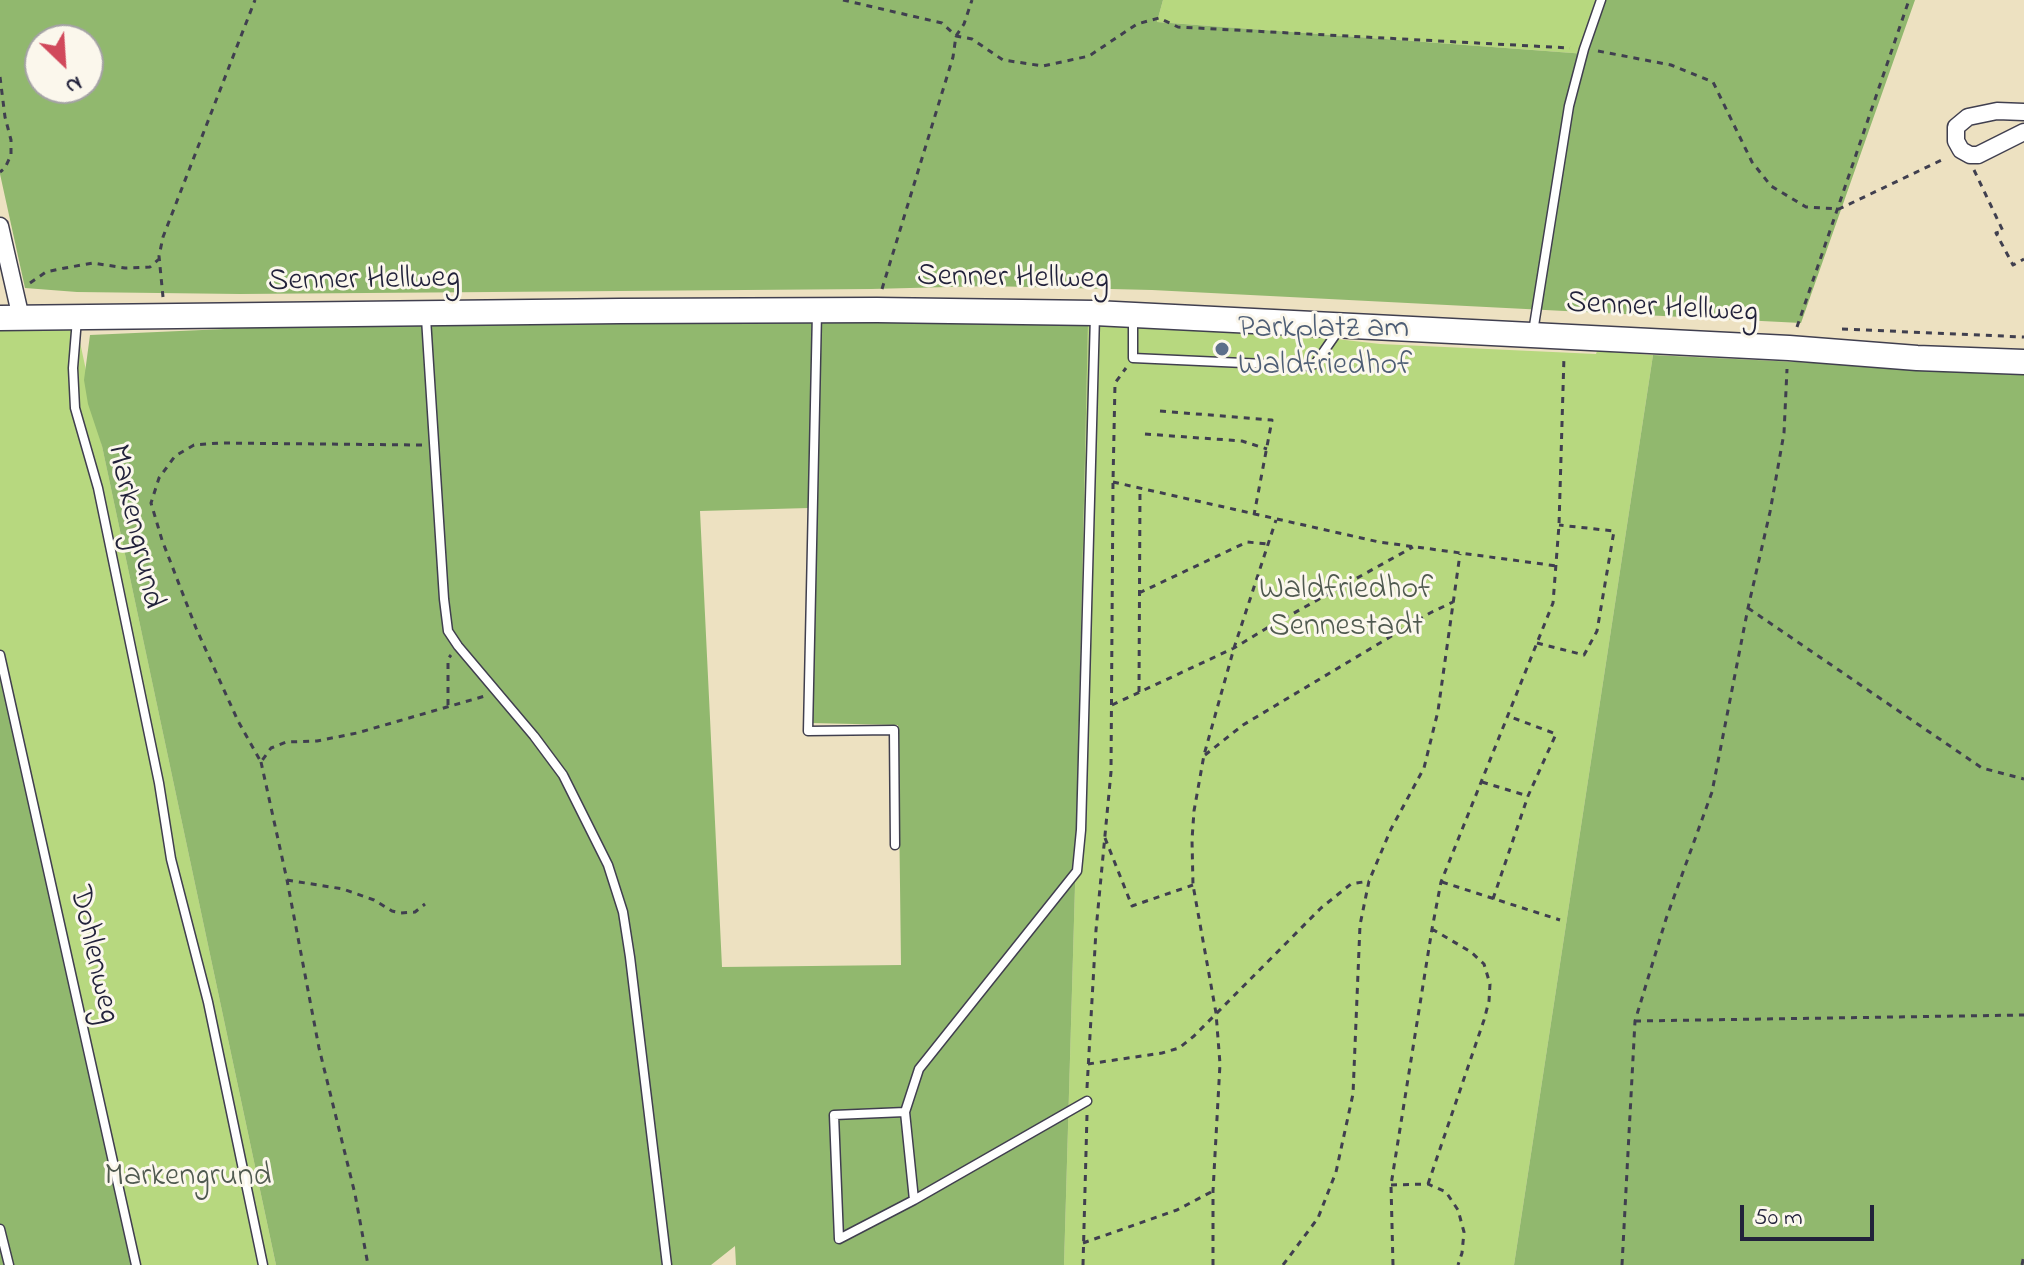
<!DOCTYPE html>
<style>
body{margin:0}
#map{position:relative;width:2024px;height:1265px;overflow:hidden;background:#ede1c1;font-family:"Indie Flower",sans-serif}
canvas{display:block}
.north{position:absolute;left:24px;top:24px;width:80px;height:80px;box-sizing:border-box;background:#fbf7ec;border:2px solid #a4a2a5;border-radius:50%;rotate:155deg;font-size:22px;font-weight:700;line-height:32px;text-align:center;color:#22223b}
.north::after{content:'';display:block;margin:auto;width:28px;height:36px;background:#d1495b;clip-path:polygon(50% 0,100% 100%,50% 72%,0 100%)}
.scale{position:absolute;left:1740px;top:1205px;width:134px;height:36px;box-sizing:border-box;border:4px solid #22223b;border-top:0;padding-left:10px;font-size:24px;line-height:28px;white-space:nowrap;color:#22223b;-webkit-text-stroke:6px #fbf7ec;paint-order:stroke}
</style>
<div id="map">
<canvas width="2024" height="1265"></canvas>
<div class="north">N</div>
<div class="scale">50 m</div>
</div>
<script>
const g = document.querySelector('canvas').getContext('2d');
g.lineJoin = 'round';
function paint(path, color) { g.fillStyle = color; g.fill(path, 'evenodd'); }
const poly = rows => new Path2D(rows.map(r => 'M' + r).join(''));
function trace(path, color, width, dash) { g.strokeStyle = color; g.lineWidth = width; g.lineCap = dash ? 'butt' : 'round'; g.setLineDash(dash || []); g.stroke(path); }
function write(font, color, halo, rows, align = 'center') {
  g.font = font + ' "Indie Flower",sans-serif'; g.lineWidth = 6; g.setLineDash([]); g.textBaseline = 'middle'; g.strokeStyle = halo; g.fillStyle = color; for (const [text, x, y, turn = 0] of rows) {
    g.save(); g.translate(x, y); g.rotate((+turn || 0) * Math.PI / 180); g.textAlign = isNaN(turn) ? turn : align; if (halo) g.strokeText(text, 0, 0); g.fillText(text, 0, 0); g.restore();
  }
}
const green = poly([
 [1163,0,1605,0,1586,54,1157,22],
 [1088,325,1319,337,1380,344,1596,354,1597,351,1653,355,1514,1265,1064,1265,1076,852],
 [77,328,276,1265,0,1265,0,329]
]);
const forest = poly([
 [0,0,1163,0,1157,22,1586,54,1605,0,1915,0,1801,323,1152,290,988,286,871,289,240,294,77,292,25,288,0,174],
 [40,40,88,40,88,88,40,88],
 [812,322,809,508,700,511,722,967,901,965,898,725,811,723,821,322,1088,325,1076,852,1064,1265,736,1265,735,1246,711,1265,276,1265,102,446,88,404,84,380,90,335,292,326],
 [1653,355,2024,373,2024,1265,1514,1265],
 [0,675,65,970,131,1265,0,1265]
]);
const path = poly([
 [843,0,942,23,956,36,972,39,1003,60,1043,66,1089,56,1137,24,1159,18,1178,27,1570,48],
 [1598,51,1671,65,1713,82,1752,162,1771,186,1806,207,1839,209,1946,158],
 [0,77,5,117,11,140,11,155,5,168,0,172],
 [1974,170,2003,231,1996,233,2013,265,2024,259],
 [30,283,46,272,65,268,93,263,125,268,150,267,159,259],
 [882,289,953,57,956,36,964,24,972,0],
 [163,297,159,256,163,237,255,0],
 [1797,327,1909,0],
 [1842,329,2024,337],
 [1160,411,1272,420,1254,515],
 [1145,434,1242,441,1267,449],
 [422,445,220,443,194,445,175,456,159,478,151,503,162,540,196,628,238,721,261,762,271,748,286,742,317,741,357,733,485,696],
 [1113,482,1379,542,1557,566],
 [1139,593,1247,542,1268,544],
 [1748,608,1982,768,2024,779],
 [1537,643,1584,655,1597,631,1614,531,1559,525],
 [1139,692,1140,488],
 [448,705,448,659,451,655],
 [1112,705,1234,648,1267,628,1413,547],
 [1205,755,1243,725,1430,613,1453,602],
 [261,762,287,880,319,1048,355,1194,368,1265],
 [1482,782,1528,796],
 [1105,838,1132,906,1193,885],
 [287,880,343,889,374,900,392,911,401,913,415,912,425,904],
 [1442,882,1560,920],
 [1493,899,1528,796,1556,734,1508,716],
 [1635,1021,2024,1015],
 [1088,1064,1162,1053,1179,1048,1194,1036,1321,908,1351,884,1369,881],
 [1087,1088,1096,930,1111,772,1113,482,1115,383,1126,368],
 [1428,1184,1484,1020,1489,1001,1490,984,1484,964,1471,952,1432,929],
 [1391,1185,1428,1184,1446,1192,1458,1210,1464,1232,1462,1253,1458,1265],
 [1083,1243,1177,1210,1213,1191],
 [1083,1265,1087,1115],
 [1213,1265,1213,1191,1220,1064,1216,1013,1193,885,1192,840,1194,811,1204,755,1234,648,1276,520],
 [1283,1265,1318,1218,1336,1172,1353,1094,1360,925,1369,881,1391,829,1424,768,1438,711,1460,554],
 [1393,1265,1391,1185,1432,929,1441,882,1553,603,1559,525,1564,356],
 [1622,1265,1635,1021,1666,919,1712,792,1748,608,1770,512,1784,433,1787,369],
 [2022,1265,2024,1255]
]);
const lane = poly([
 [817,312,808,731,894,730,895,845],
 [426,318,444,599,448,631,458,646,534,736,563,775,608,865,623,912,630,957,667,1265],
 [77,319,73,368,75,408,98,488,159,783,171,859,208,1002,263,1265],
 [1133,319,1133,358,1310,366,1315,364,1338,331],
 [1533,332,1569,106,1584,49,1601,0],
 [0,655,136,1265],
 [905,1112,919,1069,1077,871,1081,830,1095,315],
 [914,1200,905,1112,834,1115,839,1239,914,1200,1087,1101],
 [0,1229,9,1265]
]);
const street = poly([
 [2024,112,1997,111,1968,117,1956,127,1956,141,1961,150,1970,155,1978,155,2024,132],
 [0,226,21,318]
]);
const secondary = poly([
 [0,318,620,311,877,310,1095,313,1789,348,1917,358,2024,362]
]);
const markers = [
 [1222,349,8,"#5c6f8a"]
];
const streetNames = [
 ["Senner Hellweg",1013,280,1],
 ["Senner Hellweg",364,282,-1],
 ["Senner Hellweg",1662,310,3],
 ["Markengrund",133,527,77],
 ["Dohlenweg",92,955,77]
];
const serviceNames = [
 ["Parkplatz am",1238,331],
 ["Waldfriedhof",1238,368]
];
const parkNames = [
 ["Waldfriedhof",1346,592],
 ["Sennestadt",1346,629],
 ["Markengrund",188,1179]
];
paint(green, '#b7d87f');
paint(forest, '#91b86e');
trace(lane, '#403f4f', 11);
trace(street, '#403f4f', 19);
trace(secondary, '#403f4f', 27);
trace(path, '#403f4f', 3, [6, 6]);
trace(lane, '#fff', 8);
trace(street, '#fff', 16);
trace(secondary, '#fff', 24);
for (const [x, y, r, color] of markers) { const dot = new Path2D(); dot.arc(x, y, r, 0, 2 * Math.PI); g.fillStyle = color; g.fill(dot); trace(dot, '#fbf7ec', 3); }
write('32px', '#22223b', '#fbf7ec', streetNames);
write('32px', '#4e5e75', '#fbf7ec', serviceNames, 'left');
write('32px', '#4f594f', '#fbf7ec', parkNames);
</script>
